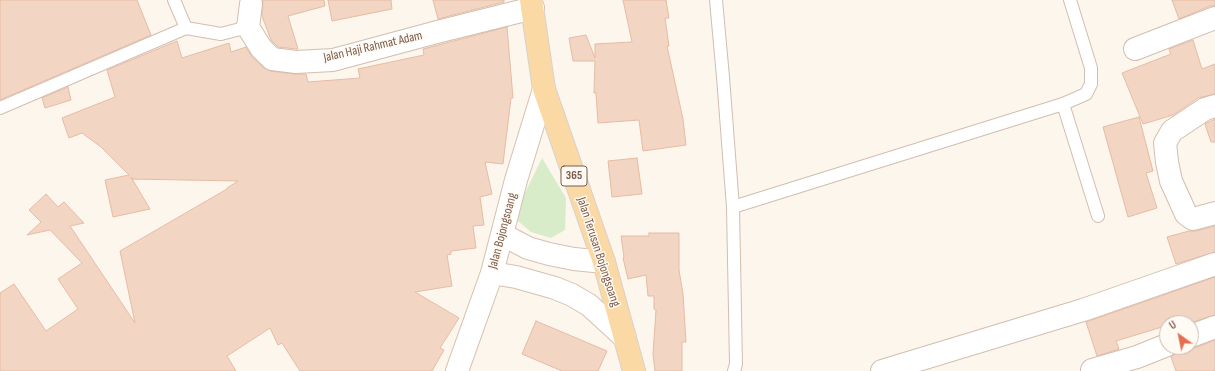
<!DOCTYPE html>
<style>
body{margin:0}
#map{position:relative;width:1215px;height:371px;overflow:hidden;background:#fdf6ec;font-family:"Sofia Sans Condensed",sans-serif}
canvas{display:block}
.north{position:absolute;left:1159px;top:315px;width:40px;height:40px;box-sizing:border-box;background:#fffaf3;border:1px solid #cabbb1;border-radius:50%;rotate:327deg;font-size:11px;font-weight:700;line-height:16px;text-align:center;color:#7a5c4d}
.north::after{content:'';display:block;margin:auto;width:14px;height:18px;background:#e76f51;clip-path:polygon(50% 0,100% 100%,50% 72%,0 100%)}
</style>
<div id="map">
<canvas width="1215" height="371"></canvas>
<div class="north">U</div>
</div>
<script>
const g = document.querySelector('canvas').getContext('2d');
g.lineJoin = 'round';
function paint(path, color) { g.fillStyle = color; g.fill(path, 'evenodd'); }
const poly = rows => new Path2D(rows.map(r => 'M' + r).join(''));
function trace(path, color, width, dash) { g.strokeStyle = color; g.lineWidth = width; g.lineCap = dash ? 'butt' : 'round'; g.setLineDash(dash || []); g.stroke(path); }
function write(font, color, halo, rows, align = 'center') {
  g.font = font + ' "Sofia Sans Condensed",sans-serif'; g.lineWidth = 3; g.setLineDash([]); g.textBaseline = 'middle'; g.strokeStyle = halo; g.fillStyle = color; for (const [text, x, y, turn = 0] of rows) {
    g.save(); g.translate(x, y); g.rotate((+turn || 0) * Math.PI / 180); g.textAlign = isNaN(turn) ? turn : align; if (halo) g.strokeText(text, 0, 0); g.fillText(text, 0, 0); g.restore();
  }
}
const green = poly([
 [542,158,566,198,565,230,551,238,531,232,518,221,520,203]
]);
const building = poly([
 [0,0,137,0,151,35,0,100,0,0],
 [263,0,324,0,325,6,288,16,298,49,296,49,278,47,271,40,262,16,263,0],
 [328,0,391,0,392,9,332,21,328,0],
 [433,0,504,0,504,2,438,19,433,0],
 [623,0,666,0,669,18,665,18,669,46,667,46,683,119,686,145,643,151,639,120,598,123,596,93,594,93,595,61,573,61,569,38,586,35,595,58,595,44,632,42,623,0],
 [1172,0,1215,0,1215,6,1210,6,1179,19,1172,0],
 [507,27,513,98,511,98,503,164,485,162,492,194,480,197,484,225,473,226,476,248,451,251,451,254,447,255,452,286,415,292,459,318,440,348,444,350,432,371,300,371,282,343,278,345,270,328,227,356,236,371,0,371,0,293,14,284,46,331,78,309,58,279,82,263,50,230,27,235,41,222,29,210,46,194,58,207,64,202,84,223,70,226,135,323,120,251,227,189,227,188,238,181,132,179,131,177,150,209,113,217,105,180,129,175,101,147,82,133,69,138,62,118,115,97,107,70,177,41,182,58,229,43,231,52,246,47,252,57,264,68,270,71,295,74,306,74,308,82,360,78,358,69,424,55,423,49,507,27],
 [1193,40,1202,69,1215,64,1215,94,1198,98,1173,115,1143,124,1122,73,1171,54,1169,49,1193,40],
 [68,87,71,100,45,108,42,98,68,87],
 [1139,117,1153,171,1146,173,1157,208,1128,217,1103,127,1139,117],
 [1215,119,1215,142,1211,142,1205,124,1215,119],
 [637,158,642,194,612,197,608,161,637,158],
 [1215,226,1215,252,1176,264,1167,237,1189,231,1196,231,1215,226],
 [649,233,679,233,679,270,683,294,686,342,682,342,682,371,655,371,653,354,656,310,654,309,654,296,648,296,646,275,628,279,623,258,624,257,621,236,649,236,649,233],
 [1215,277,1215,315,1190,323,1167,323,1167,333,1164,333,1162,327,1116,341,1119,349,1097,356,1086,322,1215,277],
 [536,321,607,351,598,371,562,371,522,354,536,321],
 [1215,340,1215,371,1176,371,1171,357,1177,353,1179,347,1195,348,1215,340]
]);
const lane = poly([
 [174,0,186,28,221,34,248,27],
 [716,0,723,77,733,207,736,364,734,371],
 [1063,104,1098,216],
 [0,108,186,28],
 [733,207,1063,104,1086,94,1091,84,1091,68,1070,0]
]);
const street = poly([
 [251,4,248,27,261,48,272,59,296,62,333,60,437,32,533,8],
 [1135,49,1215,18],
 [1215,106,1205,109,1172,131,1165,143,1167,162,1171,181,1186,214,1193,219,1215,213],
 [1191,336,1215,327],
 [1092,370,1137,357,1167,345],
 [882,371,1083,310,1215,264]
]);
const secondary = poly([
 [503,235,528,248,549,254,574,259,604,262],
 [492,273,516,277,555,288,572,295,589,305,625,338],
 [457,371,492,273,516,180,544,89]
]);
const primary = poly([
 [531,0,544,89,604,262,634,371]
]);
const shields = [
 [574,176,26]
];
const shieldNames = [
 ["365",574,176]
];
const streetNames = [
 ["Jalan Haji Rahmat Adam",373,47,-13],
 ["Jalan Bojongsoang",503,231,-75],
 ["Jalan Terusan Bojongsoang",598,252,72]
];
paint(green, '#d8ecc9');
paint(building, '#f3d5c3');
trace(building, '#e6bba3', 1);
trace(lane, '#d1beb0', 14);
trace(street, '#d1beb0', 24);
trace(secondary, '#d6c0b0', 24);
trace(primary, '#dad1cd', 24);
trace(lane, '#fff', 12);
trace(street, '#fff', 22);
trace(secondary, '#fff', 22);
trace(primary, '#fbd9a5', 22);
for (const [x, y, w] of shields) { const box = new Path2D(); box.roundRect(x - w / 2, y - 10, w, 20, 3); g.fillStyle = '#fffaf3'; g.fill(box); trace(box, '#7a5c4d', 1); }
write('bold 12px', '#7a5c4d', null, shieldNames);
write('13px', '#7a5c4d', '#fffaf3', streetNames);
</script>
